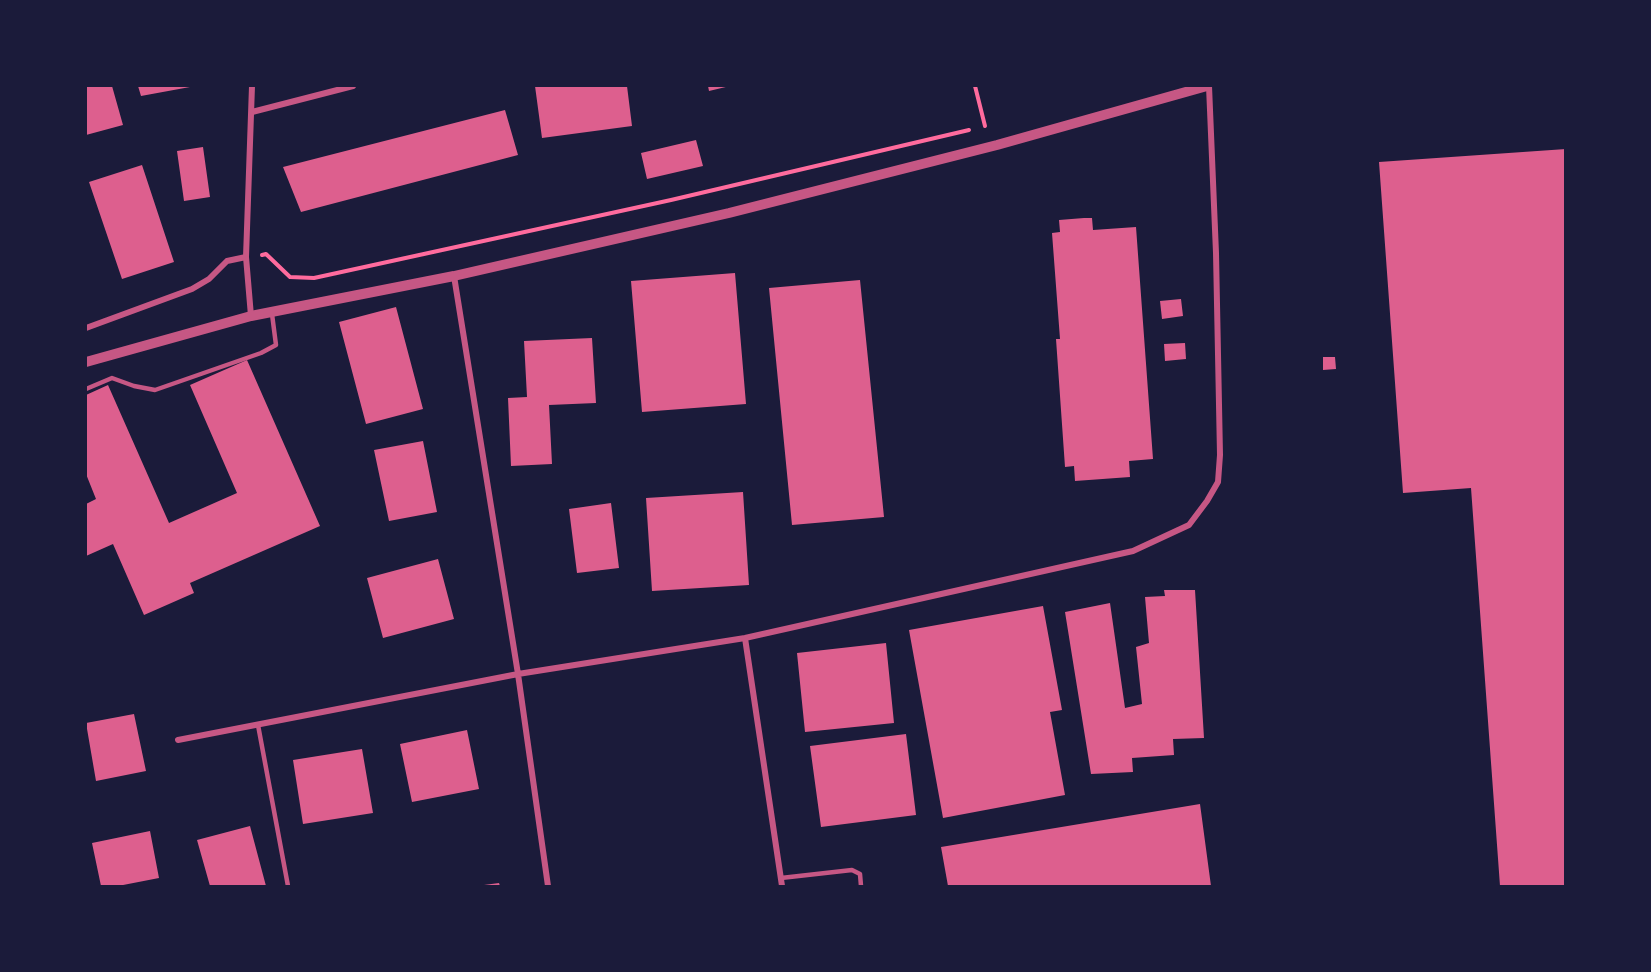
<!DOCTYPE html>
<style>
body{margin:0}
#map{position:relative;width:1651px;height:972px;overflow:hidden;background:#1b1b3a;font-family:"Zilla Slab",serif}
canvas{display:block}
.frame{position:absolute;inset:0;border:87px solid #1b1b3a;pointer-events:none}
</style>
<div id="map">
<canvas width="1651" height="972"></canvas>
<div class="frame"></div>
</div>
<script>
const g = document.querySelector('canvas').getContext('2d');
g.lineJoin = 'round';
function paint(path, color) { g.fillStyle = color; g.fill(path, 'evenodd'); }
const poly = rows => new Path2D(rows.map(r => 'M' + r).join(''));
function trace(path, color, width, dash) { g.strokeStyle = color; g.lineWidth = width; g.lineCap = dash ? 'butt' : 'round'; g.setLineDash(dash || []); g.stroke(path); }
const building = poly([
 [86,86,112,86,123,125,86,135],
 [138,86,190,86,190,87,141,96],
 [535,86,627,86,632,126,542,138],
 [708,86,730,86,709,91],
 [505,110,518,155,301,212,283,167],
 [696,140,703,166,647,179,641,153],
 [203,147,210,197,184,201,177,151],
 [1566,149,1566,886,1500,886,1471,488,1403,493,1379,162],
 [142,165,174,262,122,279,89,182],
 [1084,218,1092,218,1093,230,1136,227,1153,459,1129,461,1130,477,1075,481,1074,466,1065,467,1056,339,1060,339,1052,233,1060,232,1059,220],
 [735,273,746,404,642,412,631,281],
 [860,280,884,517,792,525,769,288],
 [1181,299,1183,316,1162,319,1160,301],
 [396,307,423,409,366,424,339,322],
 [592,338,596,403,549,405,552,464,511,466,508,398,527,397,524,341],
 [1185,343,1186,359,1165,361,1164,344],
 [1323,357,1335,357,1336,369,1323,370],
 [247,360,320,526,190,583,194,593,144,615,113,544,86,556,86,504,96,499,86,474,86,395,108,385,169,523,237,493,190,385],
 [423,441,437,512,389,521,374,450],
 [743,492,749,585,652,591,646,498],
 [611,503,619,568,577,573,569,509],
 [438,559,454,619,383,638,367,578],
 [1164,590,1195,590,1204,738,1173,739,1174,755,1132,758,1133,772,1091,774,1065,612,1110,603,1125,708,1142,704,1136,647,1149,643,1145,597,1165,596],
 [1043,606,1062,710,1050,712,1065,795,943,818,909,630],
 [886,643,894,723,805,732,797,653],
 [134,714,146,771,96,781,86,723],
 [467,730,479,789,412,802,400,744],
 [906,734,916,815,821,827,810,746],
 [362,749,373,813,303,824,293,760],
 [1200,804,1211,886,948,886,941,847],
 [250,826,266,886,210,886,197,840],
 [150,831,159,878,118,886,101,886,92,843],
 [499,883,500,886,484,886,484,885]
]);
const path = poly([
 [975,86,985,126],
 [262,255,266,254,290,277,314,278,671,200,969,130]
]);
const service = poly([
 [86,389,112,378,134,386,155,390,261,353,276,345,272,314],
 [258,725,288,886],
 [781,878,852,870,860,874,861,886]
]);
const minor = poly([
 [252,112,353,86],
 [454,276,518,674,548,886],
 [251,316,246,257,252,86],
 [86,328,192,289,209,279,227,261,246,257],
 [745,638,782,886],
 [178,740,518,674,745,638,1133,551,1189,525,1207,501,1218,482,1220,455,1216,253,1209,86]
]);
const tertiary = poly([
 [86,362,251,316,454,276,729,213,997,145,1207,86]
]);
paint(building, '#dd5f8e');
trace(path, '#ff6b9d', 4);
trace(service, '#c65784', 4.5);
trace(minor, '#c65784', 6);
trace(tertiary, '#c65784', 10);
</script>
